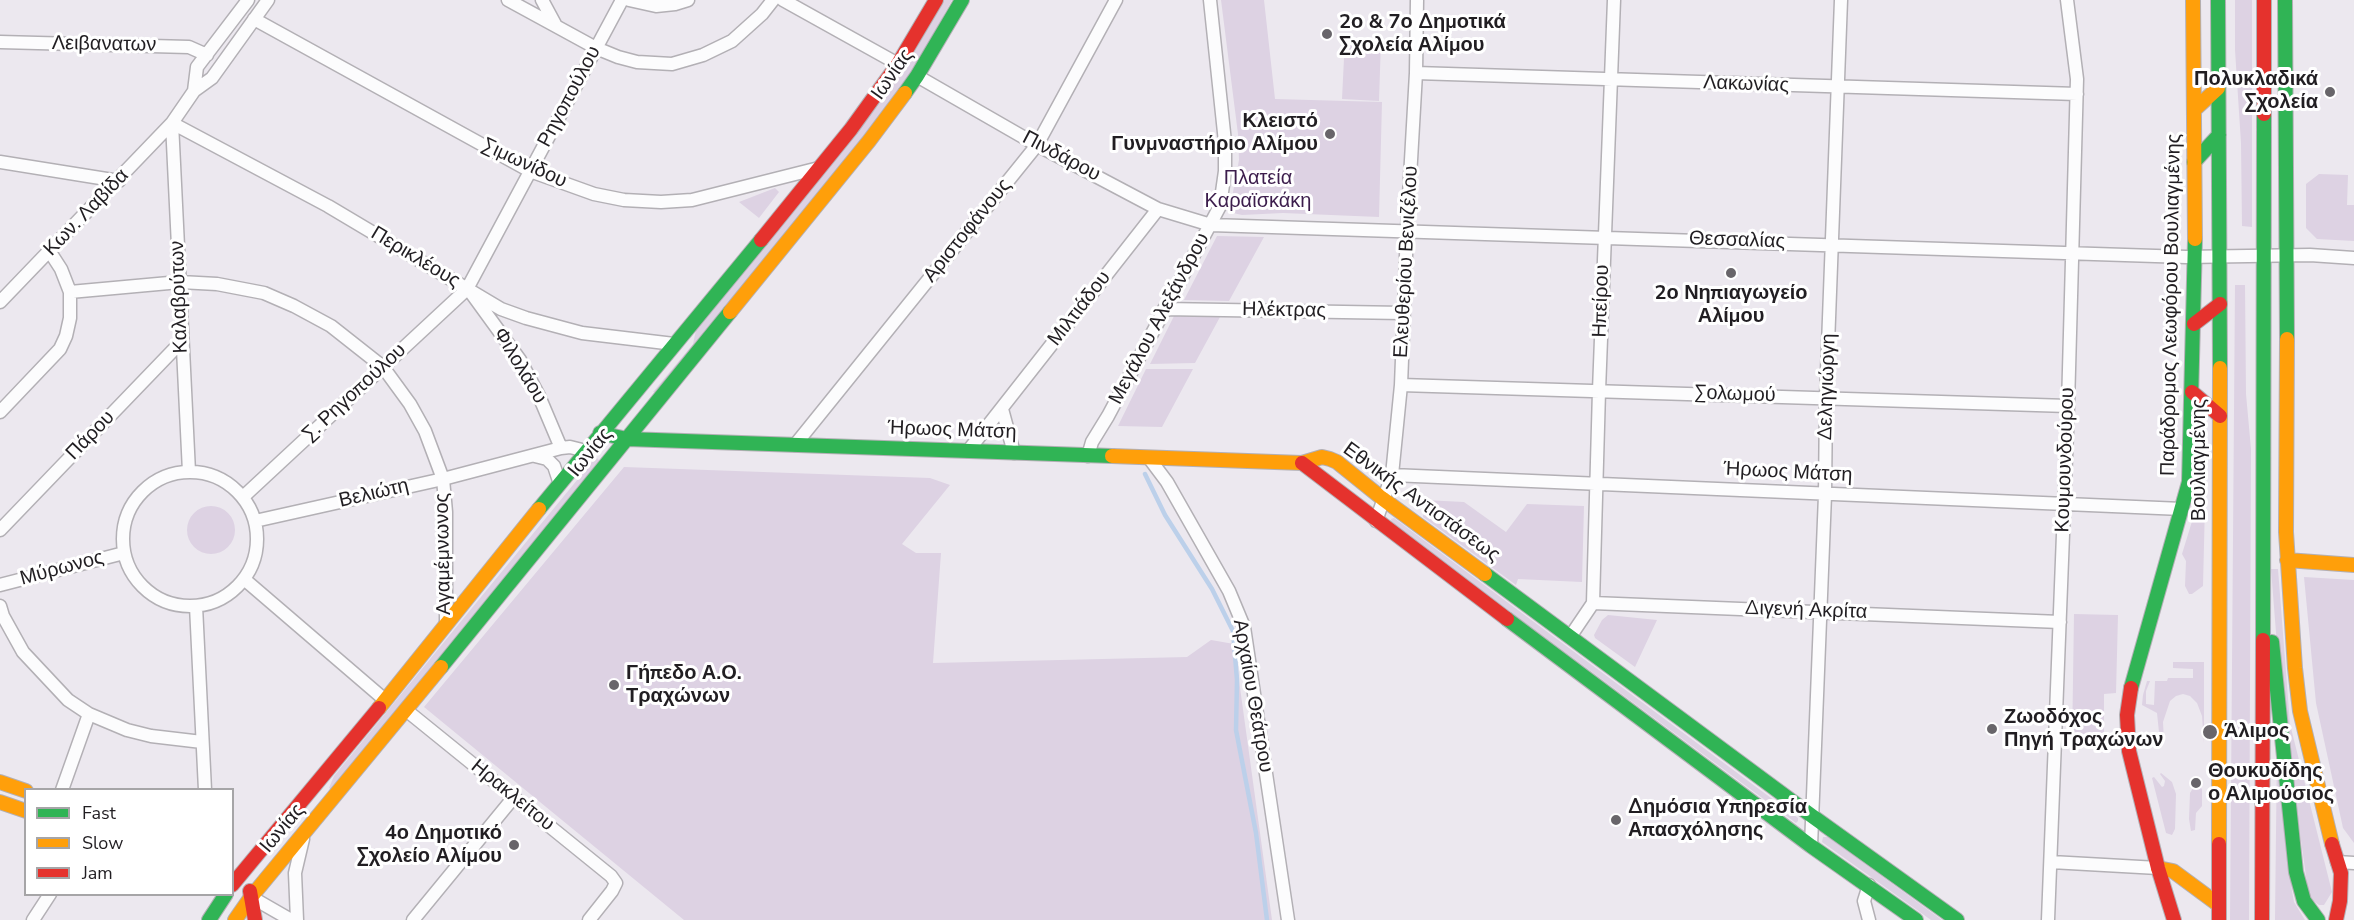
<!DOCTYPE html>
<meta charset="utf-8">
<style>
body{margin:0}
#map{position:relative;width:2354px;height:920px;overflow:hidden;background:#ece8ef;font-family:"Nunito Sans",sans-serif}
canvas{display:block}
.legend{position:absolute;left:24px;top:788px;width:210px;height:108px;box-sizing:border-box;background:#fff;border:2px solid #a6a5a7;margin:0;padding:8px 10px;list-style:none;font-size:18px;color:#211e22}
.legend li{display:flex;align-items:center;gap:12px;height:30px}
.legend b{width:30px;border:2px solid #a6a5a7}
</style>
<div id="map">
<canvas width="2354" height="920"></canvas>
<ul class="legend">
<li><b style="height:8px;background:#30b455"></b>Fast</li>
<li><b style="height:8px;background:#ff9f0a"></b>Slow</li>
<li><b style="height:8px;background:#e5322d"></b>Jam</li>
</ul>
</div>
<script>
const g = document.querySelector('canvas').getContext('2d');
g.lineJoin = 'round';
function paint(path, color) { g.fillStyle = color; g.fill(path, 'evenodd'); }
const poly = rows => new Path2D(rows.map(r => 'M' + r).join(''));
function trace(path, color, width, dash) { g.strokeStyle = color; g.lineWidth = width; g.lineCap = dash ? 'butt' : 'round'; g.setLineDash(dash || []); g.stroke(path); }
function write(font, color, halo, rows, align = 'center') {
  g.font = font + ' "Nunito Sans",sans-serif'; g.lineWidth = 6; g.setLineDash([]); g.textBaseline = 'middle'; g.strokeStyle = halo; g.fillStyle = color; for (const [text, x, y, turn = 0] of rows) {
    g.save(); g.translate(x, y); g.rotate((+turn || 0) * Math.PI / 180); g.textAlign = isNaN(turn) ? turn : align; if (halo) g.strokeText(text, 0, 0); g.fillText(text, 0, 0); g.restore();
  }
}
const green = poly([
 [943,0,952,0,915,68,881,116,656,393,653,392,693,344,696,330,881,102,908,64],
 [1221,0,1264,0,1275,99,1382,102,1379,217,1283,213,1242,215,1233,213,1230,208,1239,160,1238,134],
 [2235,0,2252,0,2252,227,2242,226,2241,143,2235,50],
 [1345,38,1381,40,1379,101,1342,99],
 [2319,174,2348,175,2347,205,2354,205,2354,241,2317,239,2306,228,2306,184],
 [775,188,779,192,759,218,739,202],
 [1217,236,1264,237,1229,301,1184,300],
 [2235,285,2245,285,2246,394,2251,449,2249,920,2230,920],
 [1174,316,1220,317,1195,363,1150,364],
 [1146,369,1193,369,1162,427,1118,426],
 [596,457,601,462,332,790,329,788,334,776],
 [2203,463,2206,463,2203,586,2192,594,2189,594,2185,586,2186,561,2182,554,2197,505],
 [624,467,930,478,950,485,902,544,916,553,941,553,933,663,1187,657,1211,640,1234,644,1272,920,684,920,424,707],
 [1424,500,1464,502,1506,532,1527,504,1584,506,1582,582,1518,579,1516,585,1423,517],
 '187 530a24 24 0 1 1 48 0a24 24 0 1 1-48 0Z',
 [1394,518,1798,818,1798,821,1796,823,1392,524,1391,519],
 [2271,569,2278,569,2290,724,2332,892,2324,905,2319,905,2309,898,2281,696],
 [2304,577,2354,580,2354,843,2343,828,2316,703],
 [2074,614,2118,615,2116,693,2104,694,2104,746,2072,746],
 [1608,615,1657,620,1635,667,1595,638,1594,635,1602,620],
 [2173,662,2204,662,2204,743,2202,716,2197,703,2190,696,2183,694,2176,696,2170,701,2163,722,2164,742,2160,742,2157,713,2142,705,2143,695,2147,681,2150,681,2146,691,2146,704,2154,705,2155,681,2167,681,2168,678,2193,678,2193,669,2173,668],
 [2277,744,2292,891,2294,902,2305,920,2275,920],
 [2161,773,2172,782,2176,794,2175,829,2172,835,2166,833,2152,778,2154,777,2162,787,2164,786,2165,781,2160,774],
 [2198,785,2202,789,2202,806,2196,813,2195,830,2191,831,2189,819,2190,793,2193,788],
 [1823,837,1828,837,1942,920,1931,920,1822,842]
]);
const stream = poly([
 [1145,474,1165,515,1212,589,1233,631,1237,680,1236,730,1256,833,1267,920]
]);
const street = poly([
 [508,0,596,48,618,57,637,62,672,64,703,55,732,41,762,14,773,0],
 [542,0,555,24],
 [629,0,656,6,675,4,688,0],
 [783,0,898,64],
 [254,19,530,171,594,194,624,200,661,202,692,200,819,168],
 [0,42,189,47,207,55],
 [1416,73,2077,94],
 [917,76,1037,145,1158,209,1211,225,2186,257,2310,255,2354,258],
 [194,91,212,78,268,0],
 [172,123,328,206,501,309,526,318,582,333,674,344],
 [172,123,189,472],
 [0,162,119,181],
 [70,292,180,282,217,284,264,293,294,306,331,326,383,367,410,404,425,431,443,479,446,512,446,625],
 [472,294,520,360,539,396,561,448],
 [0,302,172,123,194,91,197,67,248,0],
 [1164,309,1403,313],
 [1401,385,2068,406],
 [1002,409,1014,453],
 [0,412,60,349,66,336,70,318,70,292,61,269,50,252],
 [795,445,1037,145,1116,0],
 [968,451,1158,209],
 [535,456,547,459,554,466,560,484],
 [1088,456,1092,442,1108,416,1220,206,1225,171,1225,142,1210,0],
 [1149,458,1167,482,1229,591,1244,627,1288,920],
 '123 539a67 67 0 1 1 134 0a67 67 0 1 1-134 0Z',
 [1392,475,2182,509],
 [243,497,467,289,622,0],
 [255,521,443,479,561,448,570,447,586,451],
 [1376,521,1392,475,1401,385,1407,230,1416,73,1417,0],
 [0,530,182,341],
 [244,579,385,700],
 [0,585,124,553],
 [1593,603,1599,391,1614,0],
 [0,606,3,616,23,652,68,700,89,714,127,730,151,736,202,742],
 [196,606,205,790],
 [1570,637,1593,603,2060,622],
 [406,710,611,876,616,883,612,891,589,920],
 [62,790,89,714],
 [1811,846,1825,495,1826,398,1841,0],
 [2051,862,2158,868],
 [2337,862,2354,863],
 [1869,885,1864,901,1869,920],
 [251,897,291,920],
 [33,920,50,894],
 [297,920,295,873,303,839],
 [413,920,514,797],
 [2048,920,2068,406,2077,79,2067,0]
]);
const fast = poly([
 [2218,0,2220,368],
 [2285,0,2287,339],
 [905,93,917,76,962,0],
 [2194,162,2219,135],
 [600,433,627,439,1112,456],
 [539,509,761,240],
 [1485,574,1812,816,1957,920],
 [1507,619,1811,846,1916,920],
 [2263,640,2264,114],
 [2272,642,2296,872,2304,901,2318,920],
 [441,667,730,312],
 [2131,688,2189,482,2195,239],
 [209,920,226,894]
]);
const slow = poly([
 [2193,0,2195,239],
 [2195,109,2218,88],
 [730,312,869,141,905,93],
 [2287,339,2286,532,2295,668,2300,711,2332,844],
 [1112,456,1302,463,1322,457,1330,459,1337,462,1383,499,1485,574],
 [2287,560,2354,565],
 [379,708,539,509],
 [0,782,26,791],
 [0,802,26,811],
 [2219,844,2220,368],
 [2158,868,2173,871,2219,905],
 [235,920,251,897,441,667]
]);
const jam = poly([
 [2264,114,2264,0],
 [761,240,851,129,898,64,936,0],
 [2194,324,2220,304],
 [2192,392,2220,416],
 [1302,463,1507,619],
 [2131,688,2127,715,2129,751,2158,868,2174,920],
 [2332,844,2341,873,2340,901,2336,920],
 [232,885,379,708],
 [250,891,255,920],
 [2219,920,2219,844],
 [2262,920,2263,640]
]);
const markers = [
 [1327,34,6,"#68656a"],
 [2330,92,6,"#68656a"],
 [1330,134,6,"#68656a"],
 [1731,273,6,"#68656a"],
 [614,685,6,"#68656a"],
 [1992,729,6,"#68656a"],
 [2210,732,8,"#68656a"],
 [2196,783,6,"#68656a"],
 [1616,820,6,"#68656a"],
 [514,845,6,"#68656a"]
];
const poiNames = [
 ["2ο & 7ο Δημοτικά",1339,23],
 ["Σχολεία Αλίμου",1339,46],
 ["Πολυκλαδικά",2318,80,"right"],
 ["Σχολεία",2318,103,"right"],
 ["Κλειστό",1318,122,"right"],
 ["Γυνμναστήριο Αλίμου",1318,145,"right"],
 ["2ο Νηπιαγωγείο",1731,294,"center"],
 ["Αλίμου",1731,317,"center"],
 ["Γήπεδο Α.Ο.",626,674],
 ["Τραχώνων",626,697],
 ["Ζωοδόχος",2004,718],
 ["Πηγή Τραχώνων",2004,741],
 ["Άλιμος",2224,732],
 ["Θουκυδίδης",2208,772],
 ["ο Αλιμούσιος",2208,795],
 ["Δημόσια Υπηρεσία",1628,808],
 ["Απασχόλησης",1628,831],
 ["4ο Δημοτικό",502,834,"right"],
 ["Σχολείο Αλίμου",502,857,"right"]
];
const streetNames = [
 ["Λειβανατων",104,45,1],
 ["Ιωνίας",893,75,-55],
 ["Λακωνίας",1746,85,2],
 ["Ρηγοπούλου",570,97,-62],
 ["Πινδάρου",1061,157,28],
 ["Σιμωνίδου",524,164,25],
 ["Κων. Λαβίδα",87,213,-46],
 ["Αριστοφάνους",968,231,-51],
 ["Θεσσαλίας",1737,241,2],
 ["Περικλέους",415,258,31],
 ["Ελευθερίου Βενιζέλου",1407,262,-87],
 ["Καλαβρύτων",180,297,-92],
 ["Ηπείρου",1602,301,-88],
 ["Παράδρομος Λεωφόρου Βουλιαγμένης",2172,305,-89],
 ["Μιλτιάδου",1080,309,-52],
 ["Ηλέκτρας",1284,311,1],
 ["Μεγάλου Αλεξάνδρου",1160,319,-62],
 ["Φιλολάου",519,366,59],
 ["Δεληγιώργη",1828,387,-88],
 ["Σ. Ρηγοπούλου",355,393,-43],
 ["Σολωμού",1735,395,2],
 ["Ήρωος Μάτση",952,431,2],
 ["Πάρου",91,436,-46],
 ["Ιωνίας",591,453,-51],
 ["Κουμουνδούρου",2066,460,-88],
 ["Βουλιαγμένης",2200,460,-90],
 ["Ήρωος Μάτση",1788,473,3],
 ["Βελιώτη",374,494,-13],
 ["Εθνικής Αντιστάσεως",1421,503,36],
 ["Αγαμέμνωνος",444,554,-91],
 ["Μύρωνος",62,569,-15],
 ["Διγενή Ακρίτα",1806,611,2],
 ["Αρχαίου Θεάτρου",1252,696,80],
 ["Ηρακλείτου",512,796,39],
 ["Ιωνίας",283,829,-50]
];
const parkNames = [
 ["Πλατεία",1258,179],
 ["Καραϊσκάκη",1258,202]
];
paint(green, '#ddd2e3');
trace(stream, '#bcd0ea', 4.5);
trace(street, '#b3b0b5', 15);
trace(fast, '#b3b0b5', 16);
trace(slow, '#b3b0b5', 16);
trace(jam, '#b3b0b5', 16);
trace(street, '#fcfcfd', 12);
trace(fast, '#30b455', 14);
trace(slow, '#ff9f0a', 14);
trace(jam, '#e5322d', 14);
for (const [x, y, r, color] of markers) { const dot = new Path2D(); dot.arc(x, y, r, 0, 2 * Math.PI); g.fillStyle = color; g.fill(dot); trace(dot, '#fff', 2); }
write('bold 20px', '#211e22', '#fff', poiNames, 'left');
write('20px', '#211e22', '#fff', streetNames);
write('20px', '#3c1d4c', '#fff', parkNames);
</script>
